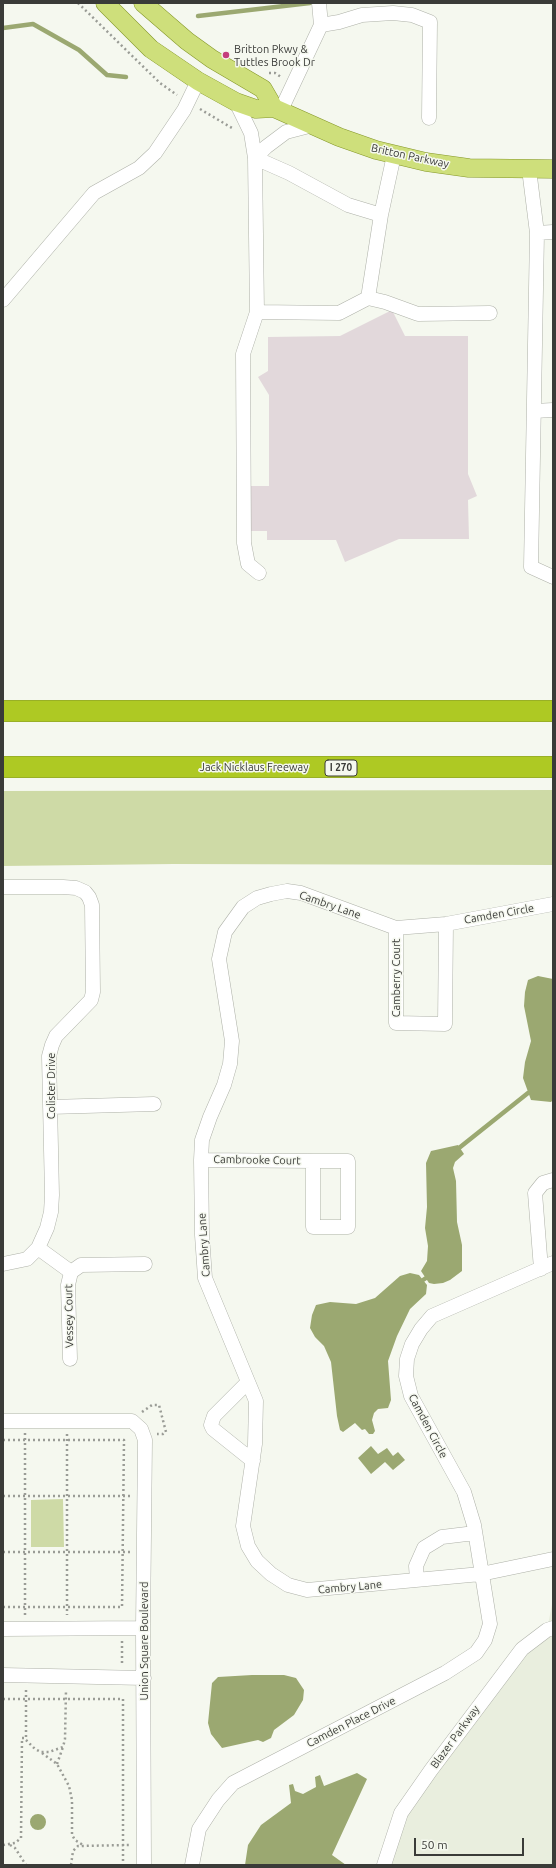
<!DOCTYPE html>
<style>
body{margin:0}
#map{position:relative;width:556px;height:1868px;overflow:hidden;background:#f5f8ef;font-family:Ubuntu,sans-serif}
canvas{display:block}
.frame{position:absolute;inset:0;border:4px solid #3a3b38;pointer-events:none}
.scale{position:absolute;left:414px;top:1838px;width:110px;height:18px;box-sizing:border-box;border:2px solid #3a3b38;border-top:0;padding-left:5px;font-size:12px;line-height:14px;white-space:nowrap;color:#3a3b38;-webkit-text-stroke:3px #f5f8ef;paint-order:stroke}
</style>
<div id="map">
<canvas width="556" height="1868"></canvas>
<div class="frame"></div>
<div class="scale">50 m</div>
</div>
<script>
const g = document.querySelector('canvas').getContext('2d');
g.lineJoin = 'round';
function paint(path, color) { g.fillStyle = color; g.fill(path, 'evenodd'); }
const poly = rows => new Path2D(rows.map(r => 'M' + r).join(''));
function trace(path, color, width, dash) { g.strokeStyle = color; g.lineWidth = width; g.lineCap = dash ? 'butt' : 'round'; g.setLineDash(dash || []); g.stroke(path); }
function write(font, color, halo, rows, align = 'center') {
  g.font = font + ' Ubuntu,sans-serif'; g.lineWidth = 3; g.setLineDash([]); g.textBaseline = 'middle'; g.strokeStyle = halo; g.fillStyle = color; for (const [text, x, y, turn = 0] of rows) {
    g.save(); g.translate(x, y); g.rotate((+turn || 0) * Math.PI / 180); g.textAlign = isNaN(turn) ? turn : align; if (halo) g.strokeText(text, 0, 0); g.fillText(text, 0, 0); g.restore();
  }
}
const built = poly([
 [553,1599,553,1865,384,1865,401,1813,431,1770,547,1630]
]);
const green = poly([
 [553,790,553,865,174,864,3,866,3,791],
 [63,1499,64,1547,31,1547,31,1500]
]);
const water = poly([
 [538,976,553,979,553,1100,551,1102,531,1100,523,1078,525,1062,531,1041,524,1006,525,992,528,980],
 [458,1145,464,1154,455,1162,453,1168,456,1181,457,1222,462,1245,462,1271,450,1280,443,1283,434,1284,429,1283,421,1271,427,1261,428,1246,425,1228,427,1207,426,1163,431,1151],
 [410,1273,419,1275,427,1285,426,1294,410,1309,397,1336,388,1361,391,1400,388,1408,378,1409,374,1413,372,1420,375,1431,373,1434,369,1434,365,1429,362,1430,355,1423,343,1432,340,1430,337,1416,331,1362,324,1346,315,1337,310,1328,312,1315,316,1305,330,1302,356,1304,375,1298,400,1276],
 [371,1446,378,1454,387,1448,393,1456,398,1452,405,1460,393,1470,385,1462,371,1474,358,1458],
 [252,1675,284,1675,296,1678,304,1690,303,1700,294,1715,274,1730,271,1738,263,1742,258,1740,222,1748,211,1734,208,1723,212,1683,218,1677],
 [357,1773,367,1779,332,1855,346,1865,245,1865,248,1845,261,1825,291,1803,289,1785,293,1784,295,1791,303,1794,316,1787,315,1777,320,1775,324,1786],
 '30 1822a8 8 0 1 1 16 0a8 8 0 1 1-16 0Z'
]);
const stream = poly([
 [198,16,310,3],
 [3,28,33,24,79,50,107,75,126,77],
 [459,1148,528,1093],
 [423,1280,426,1278]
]);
const building = poly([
 [392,310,405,336,468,336,468,474,477,496,468,500,469,539,399,539,345,562,336,540,267,540,267,531,247,531,247,486,269,486,269,395,258,377,268,371,268,337,340,336]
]);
const path = poly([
 [78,3,160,83,177,95],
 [269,73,275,73,281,77],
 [200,109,232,128],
 [142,1412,152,1405,159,1405,166,1432,163,1434,157,1434],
 [25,1433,25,1616],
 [67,1434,67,1615],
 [3,1440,124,1440,122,1607,3,1607],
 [3,1496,132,1496],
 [3,1552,131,1552],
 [122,1641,122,1664],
 [26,1690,26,1740,35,1749,41,1752,49,1752,63,1747,65,1739,66,1690],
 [3,1699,123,1699,123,1865],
 [42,1753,57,1764,69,1786,72,1800,72,1835,75,1840,83,1845],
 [57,1764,63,1747],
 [3,1845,15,1843,21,1838,22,1738,26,1738],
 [10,1845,15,1848,26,1865],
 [71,1865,73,1851,78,1846,130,1845]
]);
const minor = poly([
 [321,25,339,22,362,15,393,13,412,15,430,22,429,118],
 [236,102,251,133,255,158,257,312,339,313,368,298,381,215,394,155],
 [281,110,321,25,319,3],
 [255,158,289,173,348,205,381,215],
 [255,158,266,147,286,132,313,125],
 [529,169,537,233,531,567,553,577],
 [537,233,553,232],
 [368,298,385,302,418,314,490,313],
 [3,300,94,193,139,168,155,153,184,110,198,81],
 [257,312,243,354,244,543,248,564,259,573],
 [534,411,553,410],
 [3,887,63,887,76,888,85,892,89,897,92,905,93,992,91,1000,56,1036,52,1045,49,1056,52,1195,51,1212,47,1228,38,1248,27,1259,3,1264],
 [553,904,446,924,396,928,301,893,287,891,271,894,257,898,243,907,225,932,219,959,232,1041,230,1064,224,1085,210,1117,202,1140,201,1160,202,1235,205,1278,256,1401,255,1444,243,1526,248,1546,257,1561,271,1574,288,1585,307,1590,481,1574,553,1559],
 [396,928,396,1023,445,1024,446,924],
 [50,1107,154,1104],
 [201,1160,313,1161],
 [313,1161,348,1161,348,1227,313,1227,313,1161],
 [38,1248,71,1272],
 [541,1269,535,1193,543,1183,553,1180],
 [70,1359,68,1285,71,1272,81,1265,145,1264],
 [248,1382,214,1416,211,1425,213,1429,253,1461],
 [3,1421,132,1421,141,1429,145,1440,143,1628,144,1865],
 [417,1580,416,1566,424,1548,442,1537,475,1533],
 [3,1629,143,1628],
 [3,1675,144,1678],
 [192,1865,199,1829,218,1800,233,1783,445,1673,476,1653,485,1640,490,1624,474,1525,464,1492,411,1396,406,1376,407,1359,412,1344,421,1329,432,1316,553,1263],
 [384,1865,401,1813,431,1770,522,1649,547,1630,553,1628]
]);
const major = poly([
 [105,3,151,49,198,81,236,102,256,109,274,108,339,137,376,150,426,162,469,168,553,169],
 [143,3,187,41,212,59,263,89,274,108]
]);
const highway = poly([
 [3,711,553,711],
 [3,767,553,767]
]);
const markers = [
 [226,55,4,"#c43d7c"]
];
const shields = [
 [341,768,32]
];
const shieldNames = [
 ["I 270",341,768]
];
const poiNames = [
 ["Britton Pkwy &",234,49],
 ["Tuttles Brook Dr",234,62]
];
const streetNames = [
 ["Britton Parkway",410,156,12],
 ["Jack Nicklaus Freeway",254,767],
 ["Cambry Lane",330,905,19],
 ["Camden Circle",499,914,-10],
 ["Camberry Court",396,978,-90],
 ["Colister Drive",51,1086,-90],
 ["Cambrooke Court",257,1160,1],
 ["Cambry Lane",204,1245,-94],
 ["Vessey Court",69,1316,-91],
 ["Camden Circle",428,1426,62],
 ["Cambry Lane",350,1587,-5],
 ["Union Square Boulevard",144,1641,-90],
 ["Camden Place Drive",351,1722,-27],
 ["Blazer Parkway",455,1737,-54]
];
paint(built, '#e9eede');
paint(green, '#cedaa6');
paint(water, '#9ba871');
trace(stream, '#9ba871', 4.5);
paint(building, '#e2d8db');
trace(minor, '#aeb1a8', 15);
trace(major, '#85972a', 19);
trace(highway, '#85972a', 22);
trace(path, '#9a9c96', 2.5, [2, 3]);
trace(minor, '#fff', 14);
trace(major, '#cedf7b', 18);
trace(highway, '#aec923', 21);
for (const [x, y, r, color] of markers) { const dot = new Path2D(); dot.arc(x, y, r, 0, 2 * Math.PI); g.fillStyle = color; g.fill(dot); trace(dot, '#f5f8ef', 1.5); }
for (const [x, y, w] of shields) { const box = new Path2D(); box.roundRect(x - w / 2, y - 8, w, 16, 3); g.fillStyle = '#f5f8ef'; g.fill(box); trace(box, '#3a3b38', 1); }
write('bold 10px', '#3a3b38', null, shieldNames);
write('11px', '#3a3b38', '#f5f8ef', poiNames, 'left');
write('11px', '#3a3b38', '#f5f8ef', streetNames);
</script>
